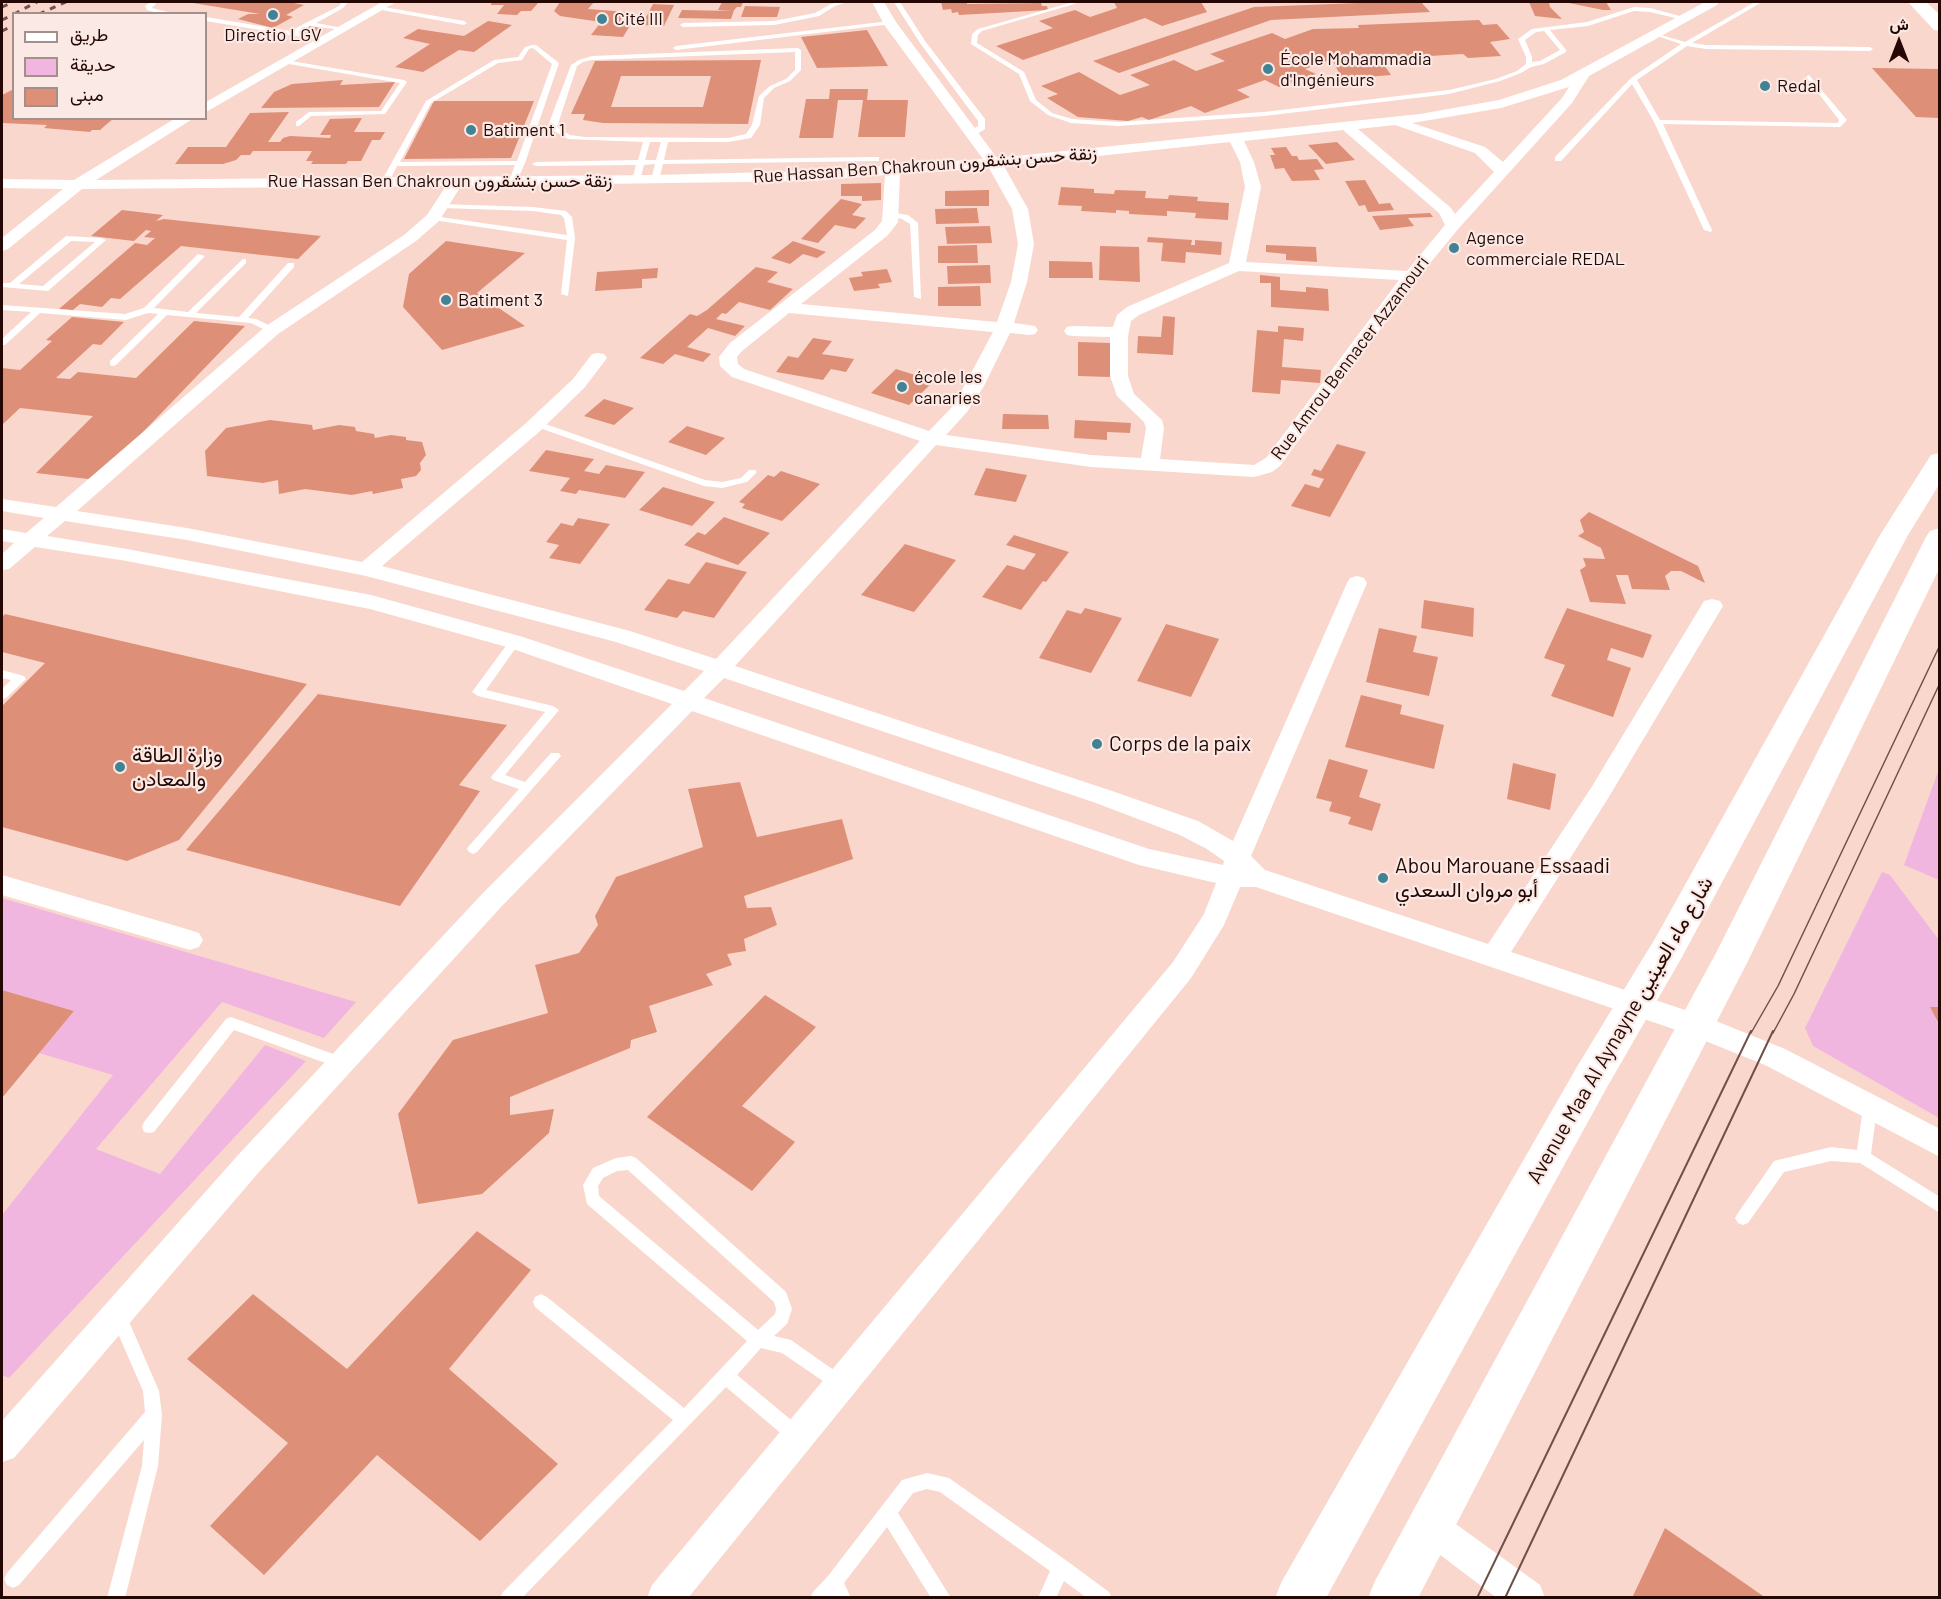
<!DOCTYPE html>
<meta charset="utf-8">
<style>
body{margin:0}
#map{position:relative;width:1941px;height:1599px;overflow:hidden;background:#fad7cd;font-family:Barlow,Vazirmatn,sans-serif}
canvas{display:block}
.frame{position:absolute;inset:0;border:3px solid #250803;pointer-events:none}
.legend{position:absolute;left:12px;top:12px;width:195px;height:108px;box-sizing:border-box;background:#fae9e4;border:2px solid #a58f8a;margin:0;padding:8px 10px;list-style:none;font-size:18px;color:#250803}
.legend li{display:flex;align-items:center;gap:12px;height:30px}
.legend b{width:30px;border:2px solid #a58f8a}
.north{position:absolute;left:1869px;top:12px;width:60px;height:60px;-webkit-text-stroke:4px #fae9e4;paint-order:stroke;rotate:0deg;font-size:16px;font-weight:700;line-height:24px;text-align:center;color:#250803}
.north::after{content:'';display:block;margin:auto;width:21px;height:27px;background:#250803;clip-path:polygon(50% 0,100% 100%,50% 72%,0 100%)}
</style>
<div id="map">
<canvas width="1941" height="1599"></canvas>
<div class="frame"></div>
<ul class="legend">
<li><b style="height:8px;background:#fff"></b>طريق</li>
<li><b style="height:16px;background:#f0b6e0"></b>حديقة</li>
<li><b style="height:16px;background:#de8f78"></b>مبنى</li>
</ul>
<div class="north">ش</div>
</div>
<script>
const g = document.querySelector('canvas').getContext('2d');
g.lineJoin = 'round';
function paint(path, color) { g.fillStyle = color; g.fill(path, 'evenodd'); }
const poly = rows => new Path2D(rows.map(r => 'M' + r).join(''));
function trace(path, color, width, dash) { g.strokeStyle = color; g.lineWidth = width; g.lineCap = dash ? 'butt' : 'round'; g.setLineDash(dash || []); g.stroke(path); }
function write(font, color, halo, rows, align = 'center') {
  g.font = font + ' Barlow,Vazirmatn,sans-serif'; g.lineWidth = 4.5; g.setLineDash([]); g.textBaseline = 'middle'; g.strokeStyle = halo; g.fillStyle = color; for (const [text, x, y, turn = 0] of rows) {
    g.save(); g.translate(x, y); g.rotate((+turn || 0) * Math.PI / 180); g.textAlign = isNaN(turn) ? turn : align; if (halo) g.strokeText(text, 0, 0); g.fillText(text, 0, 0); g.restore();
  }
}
const green = poly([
 [1939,769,1939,880,1904,865],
 [1882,872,1890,875,1939,940,1939,1007,1931,1007,1939,1026,1939,1118,1813,1046,1805,1028],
 [2,898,356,1002,324,1038,222,1002,96,1149,160,1174,265,1045,306,1061,9,1378,2,1375,2,1215,113,1075,39,1053,74,1011,2,990]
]);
const building = poly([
 [197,2,297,2,294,3,304,5,286,15,293,17,273,28,238,19,248,14,260,14,193,3],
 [493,2,539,2,531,11,521,11,517,15,497,14,504,5,490,5],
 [560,2,594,2,588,9,627,12,634,19,623,37,591,35,601,22,560,16,554,11],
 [722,2,743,2,741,7,737,7,734,10,731,19,678,18,682,10,732,11,718,10],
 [941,2,967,2,967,4,1041,3,1042,6,1047,6,1048,10,959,15,958,12,952,13,951,9,943,10],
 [1114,2,1201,2,1207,12,1162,26,1145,18,1023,60,996,46,1053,28,1039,21,1075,10,1090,17,1117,8],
 [1385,2,1421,2,1430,12,1271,20,1119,73,1093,61,1254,7],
 [1529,2,1549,2,1550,7,1562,19,1535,16],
 [1564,2,1606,2,1611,10,1603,10],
 [653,4,674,5,664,26,642,25],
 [745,6,780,7,777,17,741,17],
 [1479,20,1483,25,1497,24,1510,39,1490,42,1501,56,1468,58,1463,54,1380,59,1391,75,1342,79,1332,59,1305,69,1316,74,1279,87,1265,80,1237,90,1250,97,1205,113,1191,106,1149,120,1142,117,1128,121,1078,117,1047,98,1058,94,1041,86,1079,72,1120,95,1150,85,1130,75,1174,60,1196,71,1225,61,1210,54,1272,33,1285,39,1313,29,1359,28,1358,25],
 [488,21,512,25,474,52,459,50,423,72,395,67,430,44,403,38,418,29,464,36],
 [308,26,321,28,311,34,299,32],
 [867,30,888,66,817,68,801,37],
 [761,60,748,124,603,123,583,120,585,114,571,114,595,61],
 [621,76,711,76,703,107,611,107],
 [1872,68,1939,69,1940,118,1916,117],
 [343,80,340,85,395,82,379,107,261,108,274,92,292,84],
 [14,89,14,118,114,118,100,130,92,130,90,132,44,128,47,125,2,123,2,95],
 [830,89,868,89,867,100,908,100,905,137,858,137,863,100,838,100,833,138,799,138,806,99,829,99],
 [434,101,534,101,511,158,404,159],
 [289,112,268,142,280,142,283,138,290,136,330,138,331,135,320,135,330,119,362,118,354,132,385,132,380,140,372,140,361,161,348,161,346,164,311,164,313,161,306,161,312,151,253,151,250,155,241,155,236,160,223,164,175,164,188,147,226,147,250,113],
 [1337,142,1355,160,1326,164,1308,145],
 [1286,147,1292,156,1297,156,1299,160,1317,159,1324,169,1314,170,1320,180,1292,181,1284,168,1275,169,1270,155,1275,155,1271,148],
 [1365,180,1379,204,1390,203,1394,210,1368,212,1365,205,1359,206,1345,181],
 [881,183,881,200,862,201,862,196,841,196,841,184],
 [1061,187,1094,189,1094,193,1114,194,1115,190,1146,191,1145,198,1168,199,1169,195,1198,197,1197,201,1229,203,1228,220,1195,218,1196,213,1167,211,1167,216,1129,214,1129,211,1116,210,1116,213,1081,211,1082,206,1058,205],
 [989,190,989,206,945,206,945,191],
 [841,199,862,204,852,215,866,218,855,229,835,225,818,243,801,239],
 [977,208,979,223,936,224,935,209],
 [122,210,163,215,156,221,164,219,321,236,298,259,181,246,120,299,111,298,102,307,80,304,73,310,59,309,135,243,147,245,155,238,144,237,151,231,146,230,134,241,91,236],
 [1430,213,1433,217,1408,218,1414,226,1380,230,1372,216],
 [990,226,992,243,947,244,945,227],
 [1148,237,1192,240,1191,245,1195,245,1195,240,1222,242,1221,255,1186,252,1185,263,1161,261,1163,243,1147,242],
 [446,241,525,253,477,293,525,326,442,350,403,307,409,274],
 [793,241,826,252,817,258,803,254,790,264,771,258],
 [977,245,978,263,938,263,938,246],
 [1266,245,1316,247,1317,262,1286,260,1286,254,1266,252],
 [1100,246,1139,247,1140,282,1099,280],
 [1049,261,1092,262,1093,278,1049,278],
 [990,265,991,283,948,284,947,266],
 [756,267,778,272,767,282,793,289,770,310,739,302,726,314,722,313,716,319,745,326,735,336,708,328,687,347,711,354,703,362,675,354,663,364,640,358,690,314,697,316,707,310],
 [658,268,657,278,642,279,642,288,595,291,597,272],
 [887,269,892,282,878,284,880,288,854,291,849,278,863,276,861,272],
 [1260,275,1280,277,1280,290,1306,292,1306,287,1328,289,1329,311,1271,307,1271,283,1260,283],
 [980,286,981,306,938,306,938,287],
 [1163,316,1175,317,1173,355,1137,353,1138,336,1161,337],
 [72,317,124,322,101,345,93,344,56,378,70,379,78,372,136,378,194,321,245,326,97,480,36,473,93,416,20,408,2,425,2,368,20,370,52,341,46,340],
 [1278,326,1304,328,1303,341,1284,339,1282,367,1321,370,1320,383,1281,380,1280,394,1252,392,1257,330,1278,332],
 [813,338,832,341,822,354,854,359,846,372,831,369,823,380,776,372,788,356,798,358],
 [1078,342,1110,343,1110,377,1078,376],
 [896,369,934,381,909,405,871,393],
 [604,399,634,408,614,425,584,416],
 [1003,414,1048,415,1049,429,1002,429],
 [270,420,312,425,313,430,339,425,355,427,356,431,374,434,375,438,391,435,406,437,406,440,422,442,426,455,420,463,421,470,416,476,401,479,403,488,373,494,372,491,352,495,305,489,279,494,278,480,263,483,207,476,205,451,226,428],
 [1075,420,1131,423,1130,433,1107,432,1107,440,1074,438],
 [687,426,725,438,706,455,668,442],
 [1337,444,1366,452,1330,517,1291,506,1305,484,1319,488,1324,479,1311,475,1314,469,1321,471],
 [546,450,594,459,584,471,599,474,606,465,645,472,625,498,579,490,576,494,560,491,570,478,529,471],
 [986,468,1027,475,1016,502,974,495],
 [781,471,820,484,782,521,742,508,745,504,739,502,768,475,774,477],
 [663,487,715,502,692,526,639,510],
 [1589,512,1698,566,1705,583,1681,571,1671,571,1665,576,1670,590,1632,589,1628,575,1616,575,1626,604,1590,602,1580,570,1586,566,1583,558,1605,559,1601,548,1578,536,1584,532,1580,520],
 [724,517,770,533,738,565,684,545,698,532,705,535],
 [578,518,610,524,580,564,549,558,559,545,546,542,561,523,573,526],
 [1014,535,1069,552,1046,582,1043,581,1021,610,982,597,1007,565,1024,570,1036,554,1006,545],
 [905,544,956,560,914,612,861,595],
 [706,562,747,572,714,618,683,611,677,618,644,610,668,579,689,584],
 [1424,600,1474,608,1473,637,1421,628],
 [1085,608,1122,618,1091,673,1039,658,1067,610,1081,614],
 [1567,608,1652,635,1643,658,1611,648,1607,660,1631,668,1613,717,1551,696,1565,665,1544,658],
 [5,614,307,684,179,840,127,861,2,827,2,706,45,663,2,652,2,617],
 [1166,624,1219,639,1191,697,1137,681],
 [1379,628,1417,636,1413,652,1438,657,1429,696,1366,682],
 [318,694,507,725,459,785,480,791,400,906,186,850],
 [1361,695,1402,705,1400,714,1444,725,1434,769,1345,747],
 [1329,759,1368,770,1359,797,1381,804,1372,831,1348,824,1351,817,1329,811,1332,802,1316,798],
 [1513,763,1556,774,1550,810,1507,799],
 [740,782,757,837,842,819,853,859,744,896,747,908,771,907,777,925,744,939,746,951,727,954,732,965,706,974,713,985,649,1006,657,1032,631,1040,630,1048,510,1097,510,1115,554,1109,549,1133,482,1194,418,1204,398,1114,453,1040,548,1013,535,965,579,953,598,925,595,916,616,877,703,847,688,789],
 [2,990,74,1011,2,1098],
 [765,995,816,1027,742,1106,795,1142,752,1191,647,1117],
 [1930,1007,1940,1007,1940,1026],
 [477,1231,531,1270,449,1369,558,1464,480,1541,377,1455,264,1575,210,1526,288,1443,187,1359,253,1294,347,1369],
 [1665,1528,1766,1598,1632,1598]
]);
const lane = poly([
 [151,2,157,2,152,8,175,14,161,14,147,10,145,6,151,2],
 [342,2,348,2,343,8,316,23,343,28,343,30,310,26,298,32,327,38,327,40,325,41,206,21,206,17,290,31,339,6,342,2],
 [839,2,847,2,835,6,819,16,774,25,683,27,680,25,683,23,774,21,815,13,831,4,839,2],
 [894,2,900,2,925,41,985,119,985,129,974,136,968,136,968,132,978,126,978,121,920,43,894,2],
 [1073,2,1081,2,982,31,978,35,977,43,1024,72,1036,100,1052,113,1072,119,1118,122,1264,112,1449,90,1496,79,1517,71,1526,64,1526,57,1518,39,1532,29,1587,22,1634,7,1650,8,1687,18,1684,20,1650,12,1634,11,1588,26,1550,30,1566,50,1566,52,1544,64,1531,67,1521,73,1500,81,1449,94,1264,116,1118,126,1071,123,1048,115,1030,101,1019,74,971,44,972,34,978,29,1073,2],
 [1544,31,1560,50,1540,61,1532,62,1532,57,1525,40,1536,32,1544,31],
 [1755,2,1762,2,1692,43,1706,45,1870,47,1873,49,1870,51,1706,49,1687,46,1637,80,1660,120,1838,123,1839,120,1806,77,1809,75,1847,120,1840,127,1663,124,1712,230,1711,232,1704,230,1654,122,1632,84,1561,161,1555,161,1555,157,1631,78,1681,44,1654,35,1654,33,1685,42,1755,2],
 [378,6,464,21,467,23,464,25,376,9,375,8,378,6],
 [890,21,893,23,892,24,676,50,673,48,676,46,890,21],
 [532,45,536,45,559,63,525,163,516,183,509,181,515,165,397,166,388,184,382,184,381,182,426,101,494,60,518,57,525,47,532,45],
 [533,48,552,64,517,161,400,162,431,103,498,63,522,60,529,49,533,48],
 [798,48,801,50,801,70,790,81,774,88,764,98,760,125,751,138,728,142,668,142,664,160,876,157,879,157,879,161,663,164,659,180,655,182,651,180,655,164,644,165,640,180,636,182,632,180,636,165,536,166,532,164,536,162,638,160,643,142,568,139,549,128,549,123,571,65,579,60,592,56,798,48],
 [795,52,795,70,786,79,770,86,759,96,752,125,746,134,728,138,585,137,570,135,557,127,577,66,583,62,592,60,795,52],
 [650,142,661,142,656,160,645,160,650,142],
 [285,60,404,80,407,82,385,114,311,116,299,126,296,126,296,122,309,112,381,111,400,83,283,63,283,61,285,60],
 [439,204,533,207,566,211,572,217,575,238,568,296,561,294,567,240,433,220,429,218,433,216,567,235,564,218,561,215,533,211,442,208,439,208,439,204],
 [889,212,908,215,918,223,921,299,914,297,910,224,902,219,889,216,889,212],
 [66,236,102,238,106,240,48,291,2,287,2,283,10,283,66,236],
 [71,241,95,242,43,286,19,284,71,241],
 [198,254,205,256,154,308,188,312,243,259,246,259,246,263,196,313,239,317,288,263,294,263,294,267,248,318,256,319,275,328,275,332,269,332,251,323,167,315,116,365,113,366,110,365,110,361,158,314,148,313,126,320,40,313,5,345,2,345,2,339,31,312,2,310,2,305,125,314,144,308,198,254],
 [537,421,705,480,722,482,741,478,749,470,755,470,757,472,747,482,722,488,704,486,534,426,532,424,537,421],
 [515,638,520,642,486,690,553,706,559,710,505,775,525,782,551,753,559,753,561,756,477,852,473,854,469,852,467,849,469,846,519,789,493,780,491,777,545,712,478,696,472,692,511,639,515,638],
 [2,670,24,676,26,679,6,698,2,699,2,689,11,680,2,678,2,670],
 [231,1017,347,1059,349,1063,347,1067,342,1069,234,1030,154,1132,149,1133,144,1132,142,1127,144,1122,226,1019,231,1017],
 [1870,1102,1875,1104,1877,1108,1871,1154,1940,1197,1940,1213,1860,1163,1831,1161,1784,1172,1748,1223,1743,1225,1738,1223,1735,1218,1738,1213,1774,1161,1831,1147,1857,1150,1863,1108,1865,1104,1870,1102],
 [631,1156,636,1158,786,1292,792,1309,787,1324,774,1336,791,1340,845,1378,847,1384,845,1390,839,1392,782,1353,761,1348,737,1375,802,1429,804,1435,802,1441,796,1443,790,1441,726,1387,522,1598,500,1598,503,1592,673,1420,535,1307,533,1302,535,1297,541,1294,547,1297,684,1408,747,1341,587,1204,583,1185,593,1168,616,1158,631,1156],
 [628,1170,774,1302,776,1309,775,1314,758,1330,599,1196,598,1186,603,1178,617,1171,628,1170],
 [118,1307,124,1310,159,1391,162,1415,158,1466,125,1598,107,1598,142,1466,144,1440,19,1585,13,1588,7,1585,4,1579,7,1573,145,1412,143,1391,110,1315,112,1310,118,1307],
 [927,1473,949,1478,1067,1561,1109,1592,1112,1598,1087,1598,1064,1581,1056,1598,1038,1598,1050,1571,940,1492,927,1489,913,1493,898,1513,951,1598,931,1598,887,1527,844,1583,851,1598,810,1598,813,1592,828,1576,902,1480,927,1473]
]);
const street = poly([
 [382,2,396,2,206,112,206,102,382,2],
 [872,2,884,2,896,22,997,158,1420,114,1499,100,1561,80,1705,2,1719,2,1717,5,1589,76,1572,103,1459,228,1417,279,1280,466,1272,472,1254,477,1091,467,936,445,735,666,1112,791,1198,821,1233,841,1347,583,1350,578,1357,576,1364,578,1367,583,1251,856,1265,870,1488,944,1591,788,1704,601,1712,599,1720,601,1723,606,1607,800,1511,952,1706,1017,1785,1049,1940,1129,1940,1157,1765,1065,1688,1034,1256,887,1240,887,1224,925,1191,978,688,1598,647,1598,652,1585,1173,962,1204,914,1216,883,1139,865,692,711,501,907,259,1172,14,1458,2,1462,2,1421,239,1154,483,893,672,704,507,647,370,609,127,561,35,547,9,569,2,570,2,554,14,543,2,541,2,529,26,533,44,518,2,511,2,499,56,507,266,326,404,235,427,215,446,186,82,189,8,249,2,251,2,238,63,189,2,188,2,179,74,180,176,118,194,118,96,180,655,175,811,171,983,159,885,26,872,2],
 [1569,87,1562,98,1503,162,1485,147,1412,123,1501,108,1569,87],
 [1395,125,1475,153,1494,172,1455,214,1451,208,1358,129,1395,125],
 [1343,130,1439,213,1445,225,1407,271,1246,262,1261,187,1254,162,1244,141,1343,130],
 [1230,142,1240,162,1245,187,1229,263,1127,307,1117,315,1113,327,1073,326,1067,327,1064,331,1067,335,1073,336,1110,337,1110,376,1117,396,1144,422,1146,428,1141,458,1091,455,946,435,967,412,984,386,1010,333,1029,335,1035,334,1038,330,1035,326,1014,323,1027,282,1034,244,1028,209,1004,166,1230,142],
 [989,168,1012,209,1018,244,1011,282,997,322,801,304,887,236,896,225,898,222,900,174,989,168],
 [885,175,882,221,875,230,730,343,719,357,720,366,732,377,920,441,716,659,630,631,382,566,539,432,585,387,607,358,604,354,598,353,592,354,573,379,525,424,362,562,187,528,77,511,278,334,416,241,439,221,461,186,811,181,885,175],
 [1239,271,1399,280,1266,458,1254,465,1160,459,1164,428,1162,420,1134,394,1128,376,1128,336,1131,321,1139,315,1239,271],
 [789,313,993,332,954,405,929,431,744,369,738,364,737,357,742,351,789,313],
 [65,521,187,540,366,576,616,642,704,671,684,691,523,637,371,595,127,549,47,536,65,521],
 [724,678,1096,803,1180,835,1207,849,1224,861,1223,865,1149,849,704,698,724,678],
 [2,875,190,930,199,933,203,940,199,947,190,950,2,895,2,875],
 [1430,1509,1442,1514,1540,1585,1545,1598,1497,1598,1418,1538,1413,1526,1418,1514,1430,1509]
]);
const secondary = poly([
 [1908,2,1926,2,1940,15,1940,31,1934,30,1908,2],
 [1940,453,1940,483,1908,535,1682,957,1606,1089,1326,1598,1275,1598,1282,1581,1578,1065,1656,937,1880,535,1931,455,1940,453],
 [1940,528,1940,567,1747,963,1418,1598,1368,1598,1375,1581,1716,953,1926,537,1930,531,1940,528]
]);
const tramFar1 = poly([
 [1751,1033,1778,986,1940,645],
 [1773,1033,1794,994,1940,683]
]);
const tram = poly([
 [1477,1598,1751,1031],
 [1505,1598,1773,1031]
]);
const rail = poly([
 [2,7,13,2],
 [14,14,37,2],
 [39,14,66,2],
 [2,20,14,14],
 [2,31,14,25]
]);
const markers = [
 [273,15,6,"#418394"],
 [602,19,6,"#418394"],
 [1268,69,6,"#418394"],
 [1765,86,6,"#418394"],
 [471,130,6,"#418394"],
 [1454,248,6,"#418394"],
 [446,300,6,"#418394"],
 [902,387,6,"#418394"],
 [1097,744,6,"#418394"],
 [120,767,6,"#418394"],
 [1383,878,6,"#418394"]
];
const farPoinames = [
 ["Cité III",614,19],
 ["Directio LGV",273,35,"center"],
 ["École Mohammadia",1280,59],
 ["d'Ingénieurs",1280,80],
 ["Redal",1777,86],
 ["Batiment 1",483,130],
 ["Agence",1466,238],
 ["commerciale REDAL",1466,259],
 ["Batiment 3",458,300],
 ["école les",914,377],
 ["canaries",914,398]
];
const farStreetnames = [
 ["Rue Hassan Ben Chakroun زنقة حسن بنشقرون",925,165,-4],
 ["Rue Hassan Ben Chakroun زنقة حسن بنشقرون",440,181],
 ["Rue Amrou Bennacer Azzamouri",1350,358,-53]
];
const poiNames = [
 ["Corps de la paix",1109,744],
 ["وزارة الطاقة",132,755],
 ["والمعادن",132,779],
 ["Abou Marouane Essaadi",1395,866],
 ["أبو مروان السعدي",1395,890]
];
const streetNames = [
 ["Avenue Maa Al Aynayne شارع ماء العينين",1620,1030,-60]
];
paint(green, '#f0b6e0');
paint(building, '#de8f78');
paint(lane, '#fff');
paint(street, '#fff');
paint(secondary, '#fff');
trace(tramFar1, '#70514a', 1.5);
trace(tram, '#70514a', 2);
trace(rail, '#70514a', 3, [6, 6]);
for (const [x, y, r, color] of markers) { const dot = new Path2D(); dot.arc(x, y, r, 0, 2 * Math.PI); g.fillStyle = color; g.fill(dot); trace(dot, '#fae9e4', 2); }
write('18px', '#250803', '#fae9e4', farPoinames, 'left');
write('18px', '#250803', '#fae9e4', farStreetnames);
write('21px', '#250803', '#fae9e4', poiNames, 'left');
write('21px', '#250803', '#fae9e4', streetNames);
</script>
